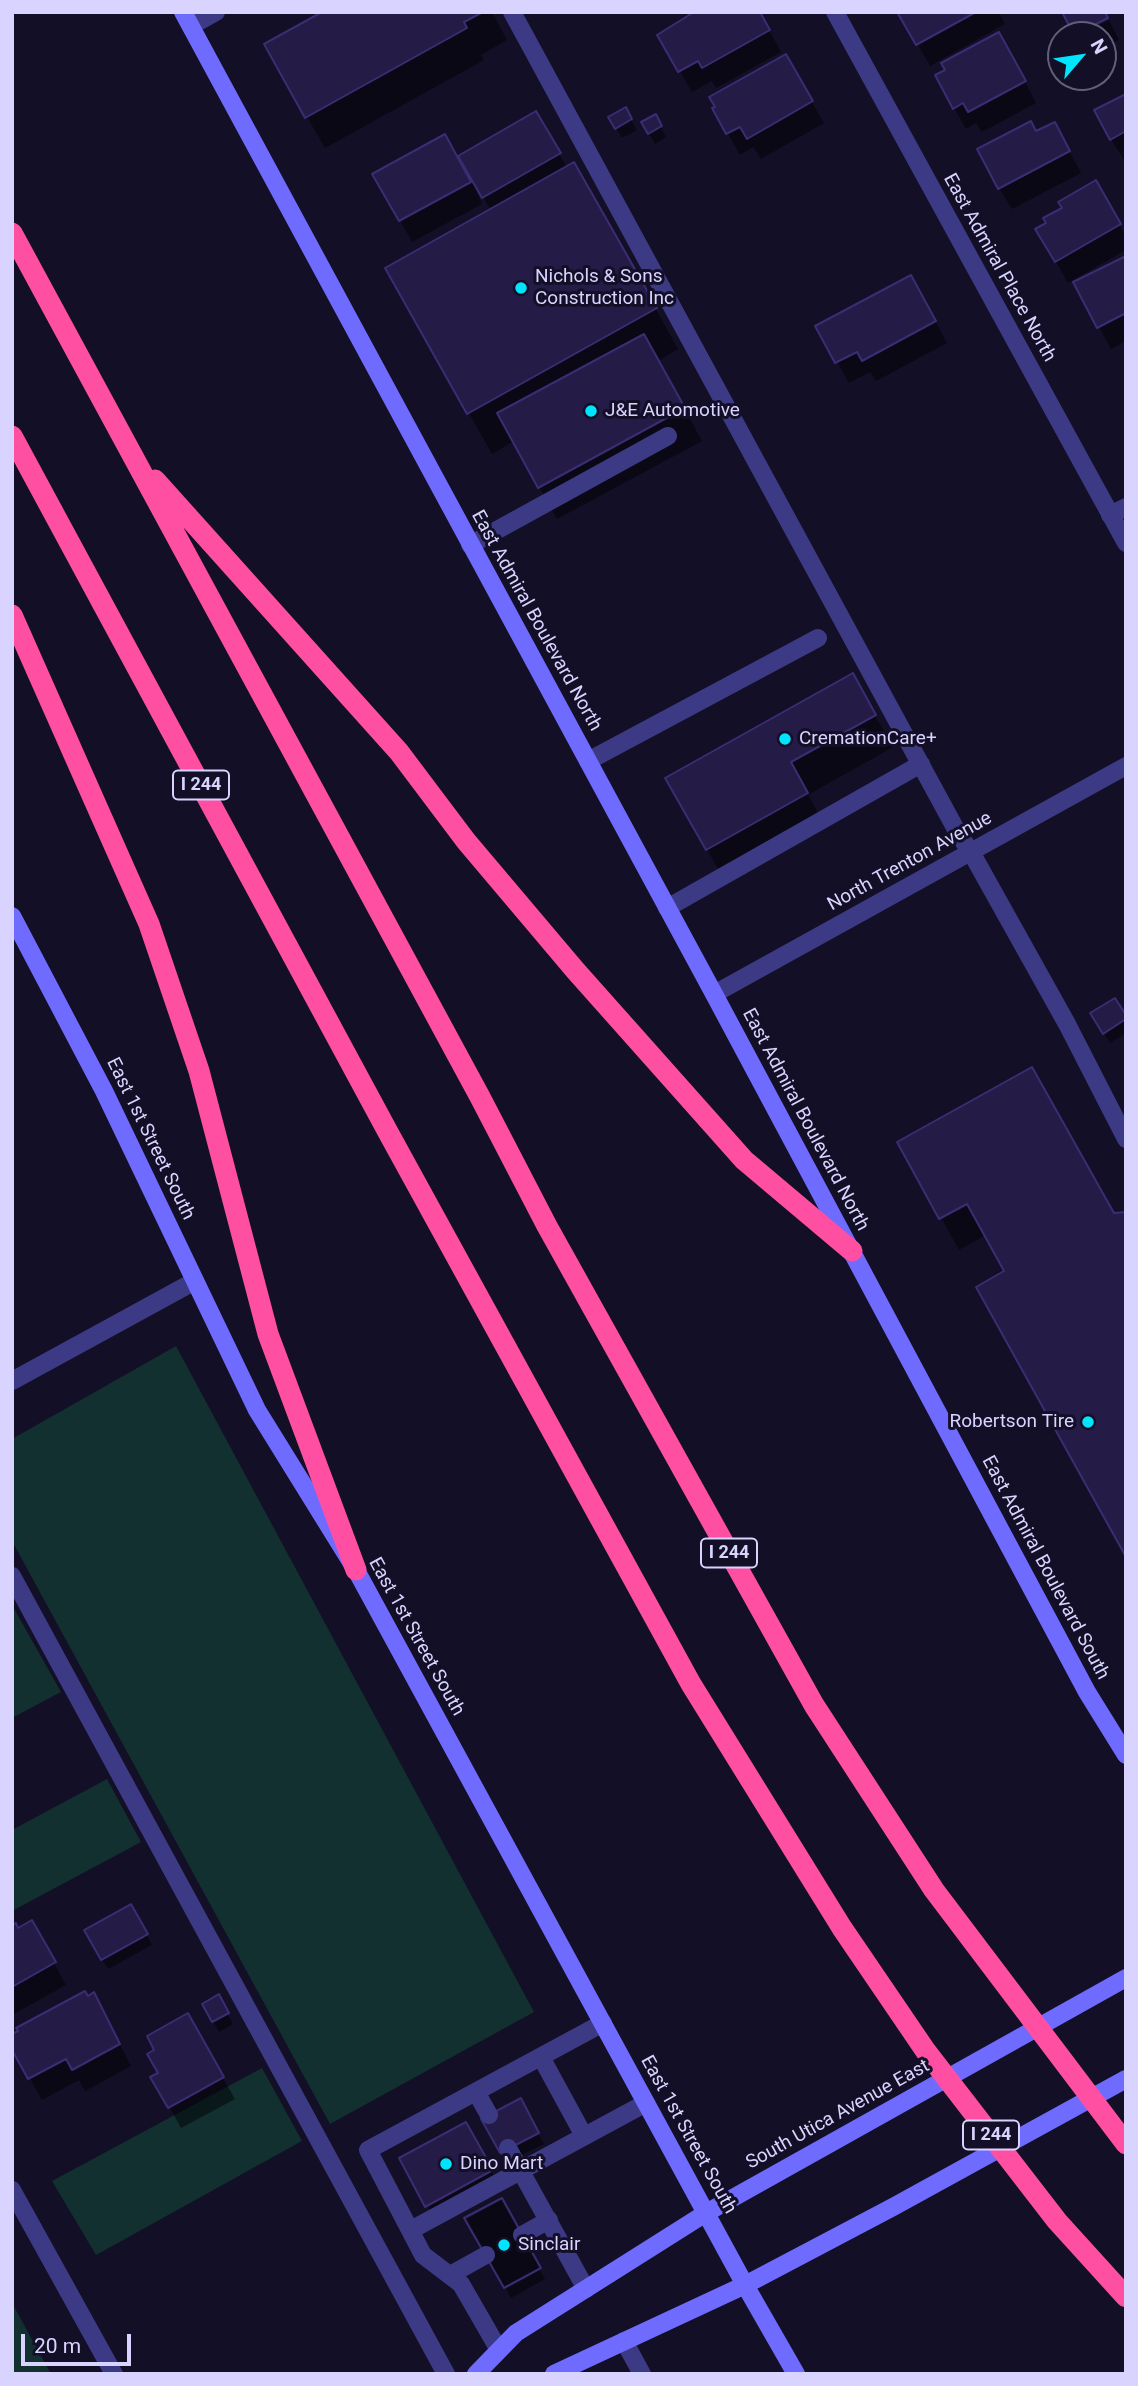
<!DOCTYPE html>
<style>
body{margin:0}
#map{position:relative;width:1138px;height:2386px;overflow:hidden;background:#130f26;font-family:Roboto,sans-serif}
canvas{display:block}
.frame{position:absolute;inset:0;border:14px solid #d9d4ff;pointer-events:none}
.north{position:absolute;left:1047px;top:21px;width:70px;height:70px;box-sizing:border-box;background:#130f26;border:2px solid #625e7d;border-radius:50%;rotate:61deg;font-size:19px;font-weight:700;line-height:28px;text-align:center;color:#d9d4ff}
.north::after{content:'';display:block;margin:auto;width:24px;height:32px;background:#00e5ff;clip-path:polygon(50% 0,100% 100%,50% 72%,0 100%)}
.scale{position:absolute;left:21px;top:2334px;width:110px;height:32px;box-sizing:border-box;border:4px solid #d9d4ff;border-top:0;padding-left:9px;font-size:21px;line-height:24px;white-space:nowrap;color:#d9d4ff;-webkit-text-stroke:5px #130f26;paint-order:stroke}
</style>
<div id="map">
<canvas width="1138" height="2386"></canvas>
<div class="frame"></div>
<div class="north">N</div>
<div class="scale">20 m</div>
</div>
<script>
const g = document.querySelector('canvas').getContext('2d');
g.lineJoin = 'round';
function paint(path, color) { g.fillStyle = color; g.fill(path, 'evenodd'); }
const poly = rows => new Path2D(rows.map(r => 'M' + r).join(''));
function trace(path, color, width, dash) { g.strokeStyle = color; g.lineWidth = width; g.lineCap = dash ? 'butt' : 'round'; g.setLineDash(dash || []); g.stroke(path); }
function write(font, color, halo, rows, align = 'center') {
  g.font = font + ' Roboto,sans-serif'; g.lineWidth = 6; g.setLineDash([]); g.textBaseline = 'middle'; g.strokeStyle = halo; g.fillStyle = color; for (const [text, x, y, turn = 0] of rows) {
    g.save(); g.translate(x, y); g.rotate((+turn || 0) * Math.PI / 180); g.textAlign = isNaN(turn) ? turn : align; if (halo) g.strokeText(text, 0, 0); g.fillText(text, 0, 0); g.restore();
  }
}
const green = poly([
 [176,1346,534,2012,330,2124,12,1541,12,1439],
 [12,1605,61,1692,12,1718],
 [107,1779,141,1842,12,1911,12,1830],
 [262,2068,302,2141,96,2255,52,2181],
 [12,2303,51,2374,12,2374]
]);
const shadow = poly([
 [326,12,492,12,507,40,481,55,484,60,325,148,307,117],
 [759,12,781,52,716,88,712,81,692,92,660,36],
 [899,12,999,12,1005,24,930,66],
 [1109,20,1119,40,1103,48,1103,35,1079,35],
 [1011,55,1036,103,982,132,976,123,966,129,954,108],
 [785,56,824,123,761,159,753,147,740,155,714,109],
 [1126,96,1126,159,1124,160,1111,139],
 [625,110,637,130,622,138,610,118],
 [536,113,567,168,597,204,678,349,658,361,702,441,557,519,514,441,492,454,387,268,491,210,477,187,475,188,482,204,412,242,375,174,457,158],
 [655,117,666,137,655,144,643,123],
 [1036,134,1066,145,1081,173,1012,209,999,188],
 [1095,183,1126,236,1126,250,1068,283,1038,230,1048,224],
 [1126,258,1126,341,1111,349,1076,283],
 [923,299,947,343,876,381,870,372,849,383,818,327],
 [870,707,893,747,808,795,825,825,725,881,667,779],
 [1092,1013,1126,1019,1126,1033,1110,1043],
 [900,1143,1114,1215,1006,1272,986,1235,959,1250],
 [131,1906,152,1945,108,1969,86,1931],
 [32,1923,66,1985,12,2015,12,1927,18,1930],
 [94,1995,131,2066,85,2091,79,2080,42,2100,12,2046],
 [218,1997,233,2024,219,2032,204,2005],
 [187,2015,235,2099,181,2128,153,2077,160,2073,157,2051],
 [520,2100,544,2144,507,2162],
 [465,2125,497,2181,433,2216,401,2159],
 [501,2200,545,2279,511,2298,467,2219]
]);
const building = poly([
 [322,12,483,12,464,22,467,28,305,118,264,44,322,12],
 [694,12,760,12,770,30,702,68,698,61,678,72,657,35,694,12],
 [897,12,976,12,916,45,897,12],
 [1062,12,1105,12,1108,18,1074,35,1062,12],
 [999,32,1026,81,968,112,963,103,953,109,935,75,945,70,941,63,999,32],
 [786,54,813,101,747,139,740,127,726,134,712,108,715,107,709,97,786,54],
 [1126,94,1126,131,1110,140,1094,110,1126,94],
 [626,107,632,119,615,129,608,117,626,107],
 [536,111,561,153,482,198,458,156,536,111],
 [656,114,662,126,648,134,641,122,656,114],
 [1031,121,1036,131,1055,122,1070,151,998,189,977,149,1031,121],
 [445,134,471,182,399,221,372,174,445,134],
 [574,162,657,308,467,414,385,268,574,162],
 [1096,180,1121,224,1055,262,1035,229,1046,223,1043,218,1062,208,1058,202,1096,180],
 [1126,256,1126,313,1097,328,1073,282,1126,256],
 [911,275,936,321,862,361,857,352,835,363,815,326,911,275],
 [644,334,685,408,538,488,497,413,644,334],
 [853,673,876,715,791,762,808,793,706,850,665,778,853,673],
 [1115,998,1126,1015,1126,1019,1103,1034,1090,1013,1115,998],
 [1032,1067,1114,1213,1126,1212,1126,1557,976,1287,1004,1271,967,1204,939,1219,897,1142,1032,1067],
 [131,1904,148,1934,101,1960,84,1930,131,1904],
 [32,1920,56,1962,12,1987,12,1925,16,1923,18,1928,32,1920],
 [85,1991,88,1996,94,1992,120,2044,72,2070,66,2059,28,2079,12,2050,12,2034,18,2031,16,2028,85,1991],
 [219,1994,229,2013,212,2022,202,2004,219,1994],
 [188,2013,224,2077,168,2108,150,2077,158,2073,147,2054,154,2050,147,2036,188,2013],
 [521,2098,539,2133,500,2153,481,2119,521,2098],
 [466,2122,493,2170,425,2207,399,2158,466,2122],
 [502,2198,541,2268,504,2288,464,2218,502,2198],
 [502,2198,541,2268,504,2288,464,2218,502,2198]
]);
const service = poly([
 [512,12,959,835,971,852,1067,1024,1126,1139],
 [1110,515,1126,507],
 [470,545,668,436],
 [588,761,818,638],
 [667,908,921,764],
 [12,1576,446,2374],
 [541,2057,584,2136],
 [476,2092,489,2115],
 [508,2148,586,2289],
 [411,2230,646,2103],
 [522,2235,549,2220],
 [450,2275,486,2255],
 [624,2341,642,2374],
 [499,2350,461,2284,423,2255,368,2150,603,2023]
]);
const minor = poly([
 [835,12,1126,543],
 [191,26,216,12],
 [714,994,1126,766],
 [12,1381,195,1281],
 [12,2190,114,2374]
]);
const secondary = poly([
 [183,12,714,994,1087,1692,1126,1755],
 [12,916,104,1091,257,1410,356,1570,745,2285,796,2374],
 [476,2374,516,2333,706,2213,1126,1978],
 [554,2374,745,2285,893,2207,1126,2079]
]);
const motorway = poly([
 [12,233,480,1097,547,1226,814,1705,934,1890,1126,2144],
 [12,436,389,1134,691,1684,842,1928,925,2050,1057,2221,1126,2297],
 [155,480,399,752,466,841,575,970,744,1160,852,1251],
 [12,615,149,924,199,1071,268,1334,356,1570]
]);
const markers = [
 [521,288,7,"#00e5ff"],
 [591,411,7,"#00e5ff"],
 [785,739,7,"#00e5ff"],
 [1088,1422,7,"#00e5ff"],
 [446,2164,7,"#00e5ff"],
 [504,2245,7,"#00e5ff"]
];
const shields = [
 [201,785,56],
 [729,1553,56],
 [991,2135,56]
];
const shieldNames = [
 ["I 244",201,785],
 ["I 244",729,1553],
 ["I 244",991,2135]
];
const streetNames = [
 ["East Admiral Place North",999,268,61],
 ["East Admiral Boulevard North",536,621,61],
 ["North Trenton Avenue",910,862,-29],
 ["East Admiral Boulevard North",805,1120,62],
 ["East 1st Street South",150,1139,64],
 ["East Admiral Boulevard South",1045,1568,62],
 ["East 1st Street South",416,1637,61],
 ["South Utica Avenue East",838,2115,-29],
 ["East 1st Street South",688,2135,61]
];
const poiNames = [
 ["Nichols & Sons",535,277],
 ["Construction Inc",535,299],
 ["J&E Automotive",605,411],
 ["CremationCare+",799,739],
 ["Robertson Tire",1074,1422,"right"],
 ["Dino Mart",460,2164],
 ["Sinclair",518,2245]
];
paint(green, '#12302f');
paint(shadow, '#0007');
paint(building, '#241b47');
trace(building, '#3b2d73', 2);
trace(service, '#3d3a85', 18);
trace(minor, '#3d3a85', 18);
trace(secondary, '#6f6bff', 18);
trace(motorway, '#ff4fa3', 21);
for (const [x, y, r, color] of markers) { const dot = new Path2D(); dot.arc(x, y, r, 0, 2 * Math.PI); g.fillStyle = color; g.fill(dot); trace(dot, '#130f26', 2.5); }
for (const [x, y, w] of shields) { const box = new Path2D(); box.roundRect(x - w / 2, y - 14.5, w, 29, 5); g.fillStyle = '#130f26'; g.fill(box); trace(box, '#d9d4ff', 2); }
write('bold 18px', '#d9d4ff', null, shieldNames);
write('19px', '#d9d4ff', '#130f26', streetNames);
write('19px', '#d9d4ff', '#130f26', poiNames, 'left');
</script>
